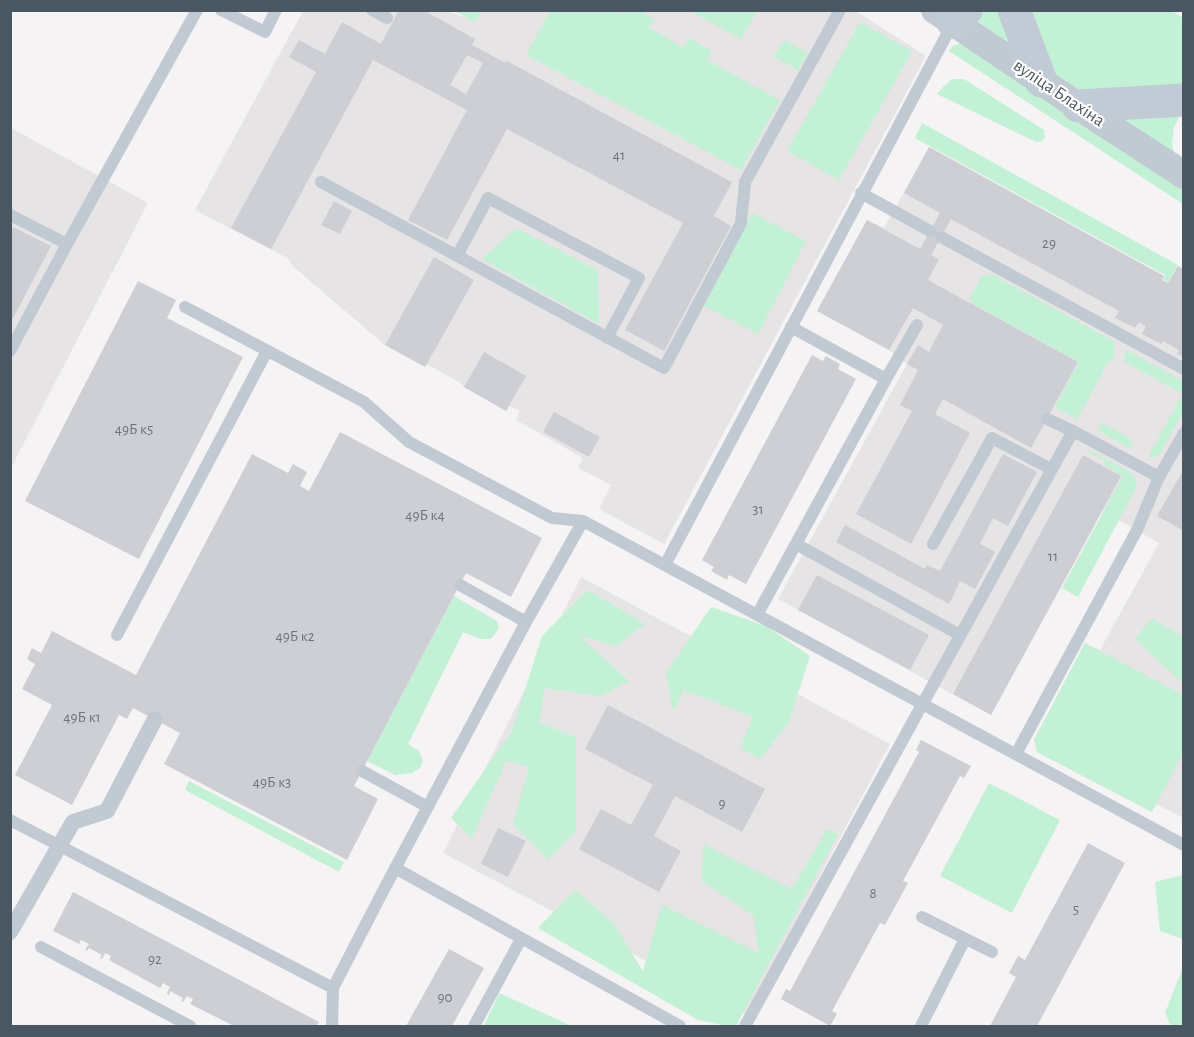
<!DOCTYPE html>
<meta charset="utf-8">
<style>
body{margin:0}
#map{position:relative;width:1194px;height:1037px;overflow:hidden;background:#f5f3f3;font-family:"Alegreya Sans",sans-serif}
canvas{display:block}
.frame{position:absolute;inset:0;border:12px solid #4a5661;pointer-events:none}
</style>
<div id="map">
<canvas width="1194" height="1037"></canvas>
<div class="frame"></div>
</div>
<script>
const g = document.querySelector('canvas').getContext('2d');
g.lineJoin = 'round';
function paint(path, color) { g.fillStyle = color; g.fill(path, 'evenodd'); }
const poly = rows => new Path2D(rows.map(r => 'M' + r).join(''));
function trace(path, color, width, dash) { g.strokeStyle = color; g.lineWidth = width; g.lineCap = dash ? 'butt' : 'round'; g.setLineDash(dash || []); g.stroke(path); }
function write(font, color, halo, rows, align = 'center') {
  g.font = font + ' "Alegreya Sans",sans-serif'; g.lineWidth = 4.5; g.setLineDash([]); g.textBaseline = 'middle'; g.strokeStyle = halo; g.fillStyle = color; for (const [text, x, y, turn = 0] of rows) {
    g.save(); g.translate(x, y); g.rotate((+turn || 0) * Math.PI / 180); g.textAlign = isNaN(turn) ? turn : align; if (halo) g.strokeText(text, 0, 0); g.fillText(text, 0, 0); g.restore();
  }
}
const education = poly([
 [481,10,856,11,926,56,664,544,599,509,611,485,578,468,583,458,516,420,520,411,509,406,506,411,464,387,461,383,432,367,385,345,295,268,287,258,195,210,303,11,447,11,475,21],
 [11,128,148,203,11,468],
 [929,147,1164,276,1162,280,1168,283,1178,266,1183,269,1183,818,1156,804,1152,812,1037,752,1034,740,1085,643,1100,650,1159,543,1103,511,991,715,778,599,907,364,889,350,817,311,867,220,884,228],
 [581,577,890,744,746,1014,443,853]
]);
const green = poly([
 [454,11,481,11,475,22],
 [550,11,617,11,624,14,626,11,639,11,654,19,649,28,683,47,689,38,712,51,707,60,780,100,741,170,526,55],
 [690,11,757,11,741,39],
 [973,11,1006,11,1021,52,969,15],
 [1025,11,1172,11,1183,18,1183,86,1076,95,1050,77],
 [860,22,912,51,839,180,787,151],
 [784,40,808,53,798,70,774,57],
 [961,43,1183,184,1183,204,949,51,954,45],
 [952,79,964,79,1044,130,1045,137,1042,141,1036,142,937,94,943,87],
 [1099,112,1180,116,1174,127,1172,144,1177,165],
 [922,123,1178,265,1168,282,1163,279,1165,275,915,138],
 [752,213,806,241,758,334,704,306],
 [516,228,598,270,599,324,482,259],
 [993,275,1115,342,1113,361,1109,360,1077,420,1055,407,1079,362,972,303,973,301,969,299,982,276],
 [1125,349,1183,381,1183,394,1125,362],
 [1180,398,1183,400,1183,412,1160,454,1155,457,1148,457],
 [1102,423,1130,438,1132,449,1098,431],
 [1090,450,1131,473,1136,479,1137,486,1078,597,1062,588,1123,476,1104,465,1105,461,1089,452],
 [588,590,645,624,616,646,579,636,629,681,600,696,545,688,539,722,576,737,576,831,548,860,513,824,529,767,506,761,472,838,451,818,512,731,542,636],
 [454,596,497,621,499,628,491,639,480,639,463,632,408,744,419,751,423,761,420,768,412,773,395,775,367,761],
 [711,607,766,626,810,656,789,722,760,759,740,748,753,717,684,690,673,711,666,673],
 [1152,618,1183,637,1183,681,1179,680,1135,639],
 [1085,643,1183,695,1183,753,1152,812,1037,752,1034,740],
 [189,781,344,862,339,872,185,790],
 [989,783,1060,820,1012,913,940,876],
 [827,829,838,834,736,1026,727,1026,698,1020,538,928,575,890,613,923,643,971,662,905,759,953,753,915,702,881,703,844,792,889],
 [1183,875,1184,875,1183,939,1160,931,1155,882],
 [1183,967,1183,1023,1180,1026,1171,1026,1165,1013],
 [499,993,572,1026,484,1026]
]);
const building = poly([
 [399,10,423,10,475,39,472,45,506,63,507,61,732,182,714,216,731,226,664,351,625,330,683,223,507,129,447,240,408,220,467,110,373,60,271,249,231,228,316,72,289,57,299,40,325,54,342,22,381,44],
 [467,55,483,63,466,94,450,85],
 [929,147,1164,276,1162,280,1168,283,1178,266,1184,269,1184,357,1177,354,1179,350,1163,341,1161,344,1142,334,1146,326,1139,322,1135,328,1115,318,1119,311,951,219,931,255,939,259,928,280,1078,362,1031,448,943,399,935,414,970,433,911,544,856,514,912,411,900,405,918,370,907,364,918,345,929,352,943,325,913,308,889,350,817,311,867,220,920,249,940,213,904,193],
 [334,201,352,211,340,234,321,225],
 [13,227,51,246,10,324,10,232],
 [434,257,474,280,425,367,385,345],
 [138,281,176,300,167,318,243,357,139,559,25,501],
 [484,352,526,376,506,411,464,387],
 [812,355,823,361,826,356,829,358,840,364,838,369,856,379,746,584,729,575,727,580,711,571,714,567,702,560],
 [554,412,600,437,589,457,543,432],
 [340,432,542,538,511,597,466,573,354,786,378,799,347,860,164,764,180,733,133,708,127,719,119,715,72,805,15,775,52,705,22,689,35,664,27,659,32,648,41,653,52,631,136,675,252,454,288,473,293,464,307,472,300,486,309,491],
 [1003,454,1037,472,1008,526,993,518,980,544,995,552,975,589,960,581,949,604,836,542,845,525,925,569,927,565,940,571],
 [1083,455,1121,476,991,715,953,694],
 [1184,469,1184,531,1157,516],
 [817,575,929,635,910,670,798,610],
 [608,705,765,789,742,832,675,796,654,836,681,851,659,892,579,849,601,809,631,825,653,785,585,749],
 [921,740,971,766,964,778,960,776,903,881,908,883,885,925,880,923,832,1011,837,1014,830,1026,781,999,786,989,790,991,919,752,916,750],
 [498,828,526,841,508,877,481,864],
 [1088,843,1125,863,1037,1026,990,1026,1016,977,1009,973,1018,956,1025,960],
 [73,892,319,1022,316,1026,234,1026,190,1004,193,999,187,996,183,1002,181,1001,183,998,170,991,169,995,167,993,170,987,163,983,160,988,109,960,111,956,105,953,102,959,100,958,102,955,89,948,87,951,85,950,89,944,81,940,79,944,53,931],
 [449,949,484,968,452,1026,406,1026]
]);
const service = poly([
 [221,10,265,32,276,10],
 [372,10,387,18],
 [321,182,664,368,741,223,745,182,840,10],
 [861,193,930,231],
 [10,215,67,244,10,351],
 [941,237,1184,369],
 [67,244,197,10],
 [457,256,488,198,639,278,607,338],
 [185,307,364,402,409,442,552,518,583,521,1184,845],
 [886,379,917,325],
 [1047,419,1073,431],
 [796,544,960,635],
 [933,544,992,438,1051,469],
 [665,565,953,23],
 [460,585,526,622],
 [757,615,886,379,791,327],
 [117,635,267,351],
 [1016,754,1137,530,1159,477,1184,433],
 [362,771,428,807],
 [10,820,333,988],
 [395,868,680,1026],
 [922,917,992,952],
 [41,947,190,1026],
 [332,1026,333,988,382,893,526,622,583,521],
 [474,1026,521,939],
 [745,1026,1073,431,1159,477],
 [921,1026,965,939]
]);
const pedestrian = poly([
 [10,932,73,822,107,811,155,719]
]);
const tertiary = poly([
 [935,10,1078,106,1184,175]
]);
const secondary = poly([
 [1014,10,1041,81],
 [953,22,966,10],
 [1078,106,1184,100]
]);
const numberNames = [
 ["41",619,155],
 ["29",1049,243],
 ["49Б к5",134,429],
 ["31",758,509],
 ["49Б к4",425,515],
 ["11",1053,556],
 ["49Б к2",295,636],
 ["49Б к1",82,717],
 ["49Б к3",272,782],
 ["9",722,803],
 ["8",873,893],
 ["5",1076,909],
 ["92",155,959],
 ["90",445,997]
];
const streetNames = [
 ["вуліца Блахіна",1059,93,34]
];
paint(education, '#e6e4e5');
paint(green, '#c3f1d5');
paint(building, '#cdcfd5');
trace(service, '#c1cad2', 12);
trace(pedestrian, '#c1cad2', 16);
trace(tertiary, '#c1cad2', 28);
trace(secondary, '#c1cbd6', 33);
write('15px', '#6b747e', null, numberNames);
write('18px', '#4a5661', '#fff', streetNames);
</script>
